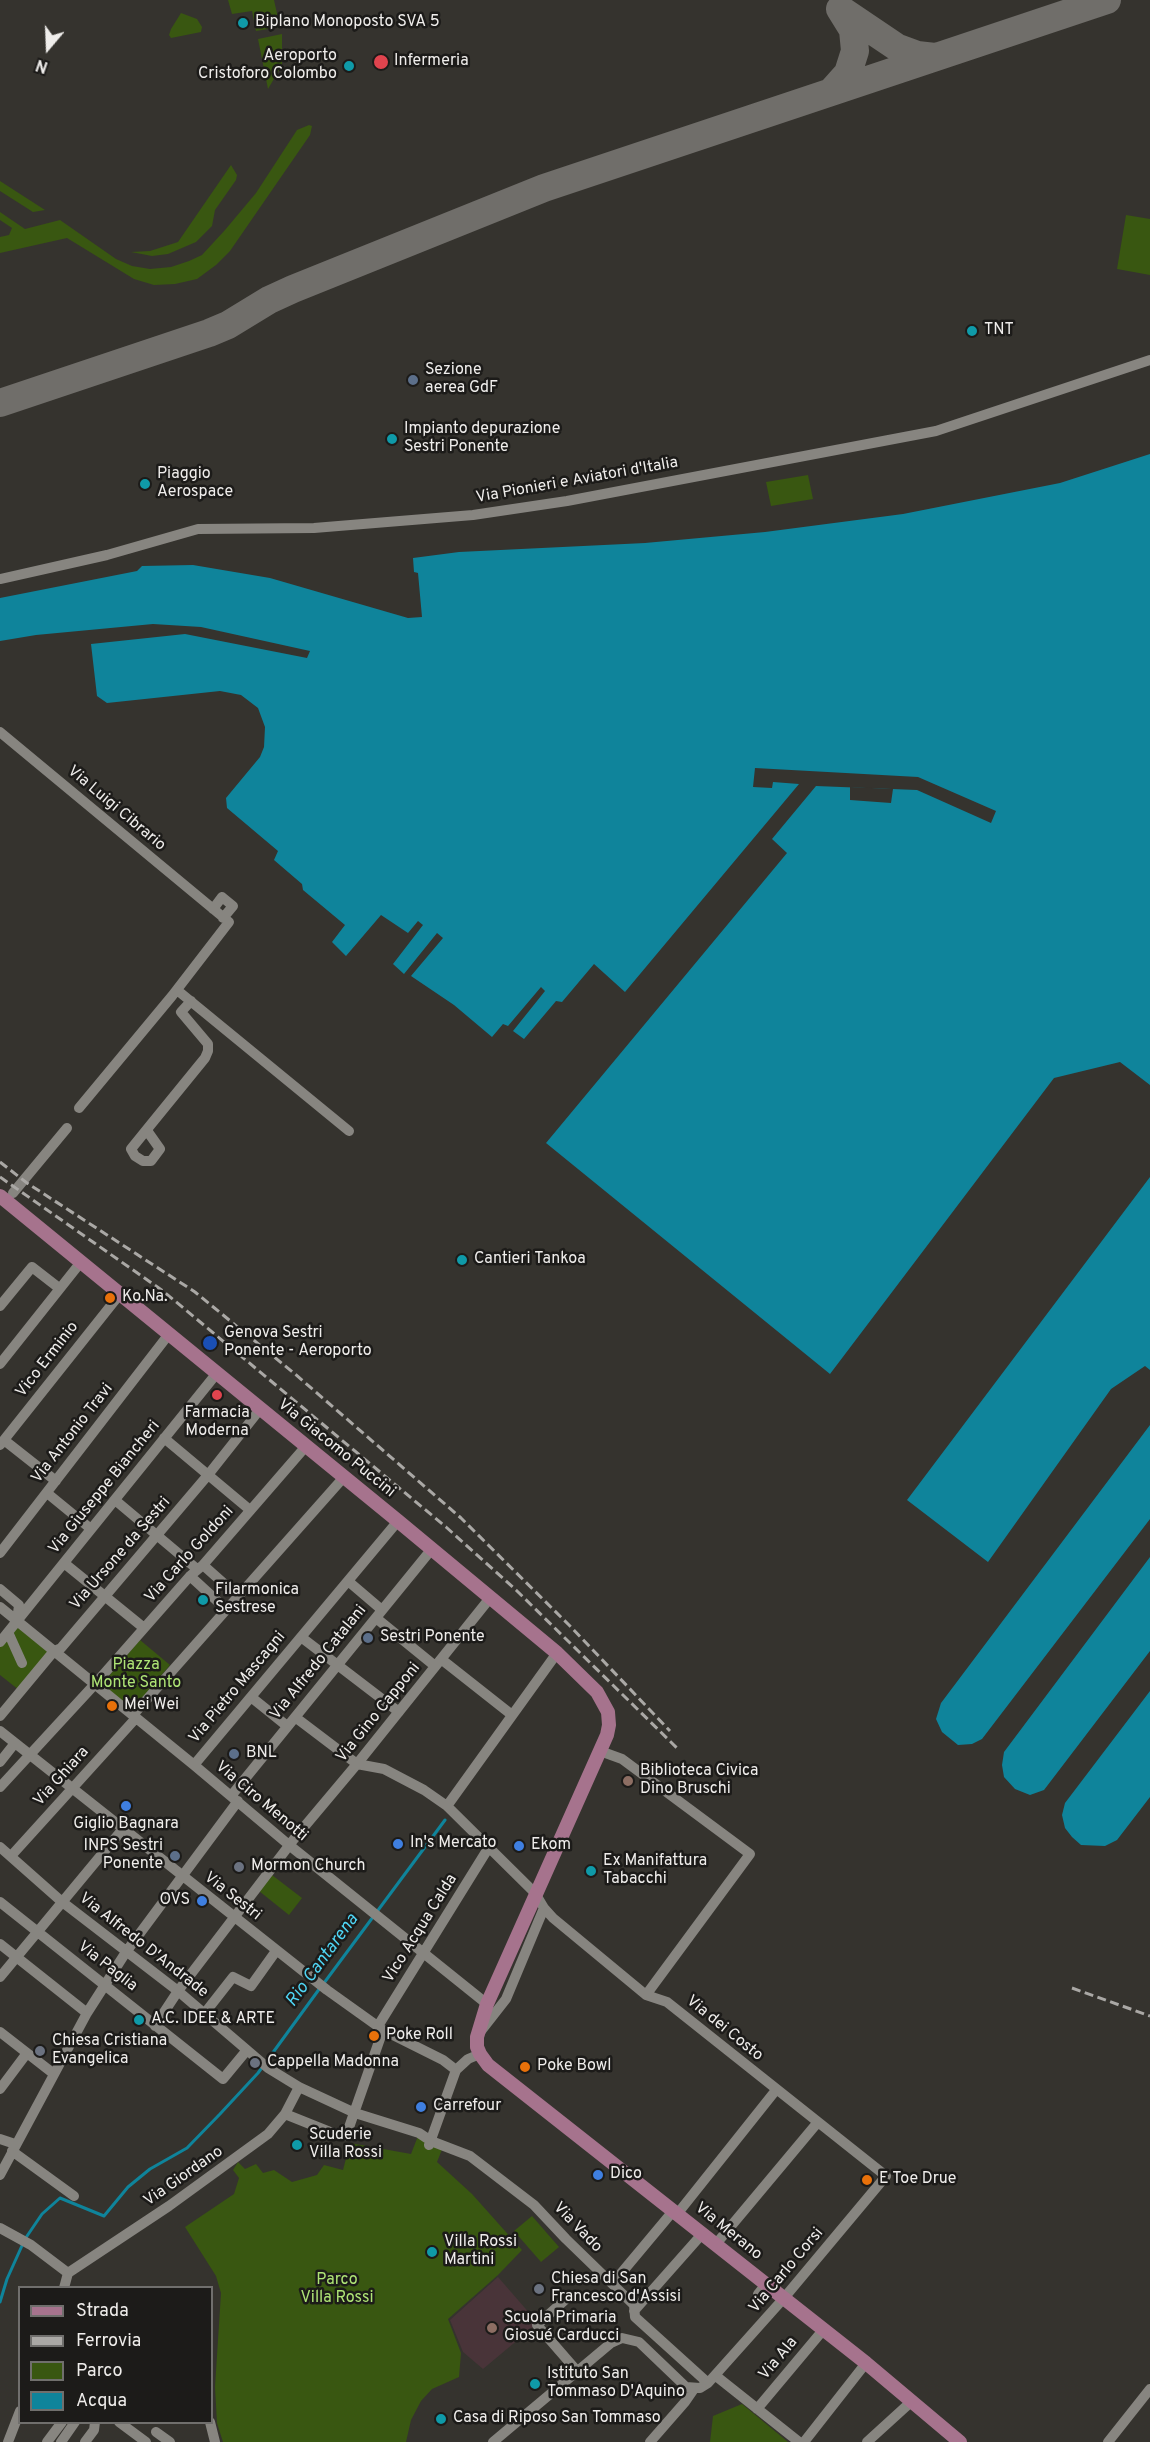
<!DOCTYPE html>
<meta charset="utf-8">
<style>
body{margin:0}
#map{position:relative;width:1150px;height:2442px;overflow:hidden;background:#35332e;font-family:Overpass,sans-serif}
canvas{display:block}
.legend{position:absolute;left:18px;top:2286px;width:195px;height:138px;box-sizing:border-box;background:#1c1b19;border:2px solid #706f6d;margin:0;padding:8px 10px;list-style:none;font-size:18px;color:#efedeb}
.legend li{display:flex;align-items:center;gap:12px;height:30px}
.legend b{width:30px;border:2px solid #706f6d}
.north{position:absolute;left:18px;top:18px;width:60px;height:60px;-webkit-text-stroke:4px #1c1b19;paint-order:stroke;rotate:199deg;font-size:16px;font-weight:700;line-height:24px;text-align:center;color:#efedeb}
.north::after{content:'';display:block;margin:auto;width:21px;height:27px;background:#efedeb;clip-path:polygon(50% 0,100% 100%,50% 72%,0 100%)}
</style>
<div id="map">
<canvas width="1150" height="2442"></canvas>
<ul class="legend">
<li><b style="height:8px;background:#a6738d"></b>Strada</li>
<li><b style="height:8px;background:#aaa8a5"></b>Ferrovia</li>
<li><b style="height:16px;background:#395711"></b>Parco</li>
<li><b style="height:16px;background:#0f849b"></b>Acqua</li>
</ul>
<div class="north">N</div>
</div>
<script>
const g = document.querySelector('canvas').getContext('2d');
g.lineJoin = 'round';
function paint(path, color) { g.fillStyle = color; g.fill(path, 'evenodd'); }
const poly = rows => new Path2D(rows.map(r => 'M' + r).join(''));
function trace(path, color, width, dash) { g.strokeStyle = color; g.lineWidth = width; g.lineCap = dash ? 'butt' : 'round'; g.setLineDash(dash || []); g.stroke(path); }
function write(font, color, halo, rows, align = 'center') {
  g.font = font + ' Overpass,sans-serif'; g.lineWidth = 5; g.setLineDash([]); g.textBaseline = 'middle'; g.strokeStyle = halo; g.fillStyle = color; for (const [text, x, y, turn = 0] of rows) {
    g.save(); g.translate(x, y); g.rotate((+turn || 0) * Math.PI / 180); g.textAlign = isNaN(turn) ? turn : align; if (halo) g.strokeText(text, 0, 0); g.fillText(text, 0, 0); g.restore();
  }
}
const education = poly([
 [498,2277,538,2323,483,2369,463,2352,450,2320]
]);
const green = poly([
 [228,0,274,0,280,27,256,31,252,11,232,14],
 [181,13,197,19,202,27,201,32,171,38,169,35,171,29],
 [282,34,282,65,268,89,258,39],
 [309,125,312,126,310,135,230,251,216,265,197,279,175,284,154,285,134,279,67,238,0,253,0,237,9,235,12,228,0,220,0,212,25,229,60,220,116,259,132,266,150,269,171,267,189,261,202,255,225,230,256,193,297,130],
 [231,165,237,175,236,180,215,210,212,226,196,242,168,254,152,256,131,252,150,251,178,242],
 [0,181,45,210,33,212,0,191],
 [1126,215,1150,219,1150,275,1117,269],
 [808,475,813,499,771,506,766,482],
 [16,1626,50,1653,19,1690,0,1675,0,1645],
 [140,1640,170,1665,132,1710,102,1684],
 [272,1875,302,1898,289,1915,259,1891],
 [418,2136,443,2147,437,2162,472,2194,522,2250,498,2275,448,2319,461,2353,459,2377,432,2389,421,2401,411,2420,406,2442,223,2442,217,2423,215,2387,221,2293,216,2276,185,2227,234,2194,239,2178,233,2170,238,2162,245,2169,256,2164,263,2173,274,2170,292,2182,317,2175,324,2165,343,2170,350,2143,411,2154],
 [532,2216,559,2247,541,2262,514,2231],
 [742,2404,788,2442,710,2442,713,2416]
]);
const water = poly([
 [1150,454,1150,1085,1120,1062,1054,1078,830,1374,546,1143,787,853,772,839,816,786,917,790,991,823,996,811,918,777,755,768,753,787,772,788,773,782,799,784,625,992,594,964,562,1002,556,1001,524,1039,513,1031,545,991,541,987,508,1026,503,1024,492,1037,454,1005,411,976,443,938,437,933,404,974,393,964,423,925,418,921,408,933,381,915,346,956,332,942,345,925,303,890,302,884,274,860,278,851,227,808,226,798,260,757,264,747,265,727,258,708,241,695,220,691,107,703,97,696,91,644,185,634,307,658,310,651,201,627,153,624,36,635,0,641,0,598,137,571,142,566,193,565,270,578,408,618,422,617,418,573,414,572,413,558,459,552,645,543,765,532,903,514,1060,483],
 [1150,1177,1150,1370,1145,1366,1111,1389,988,1562,907,1500],
 [1150,1425,1150,1519,982,1739,972,1744,958,1745,942,1732,936,1719,941,1703],
 [1150,1557,1150,1651,1044,1790,1030,1795,1015,1789,1004,1777,1002,1765,1004,1752],
 [1150,1691,1150,1797,1117,1840,1105,1846,1081,1845,1072,1837,1065,1828,1062,1815,1065,1803]
]);
const pier = poly([
 [850,787,893,789,891,803,850,800]
]);
const stream = poly([
 [324,1983,445,1820],
 [0,2302,7,2279,25,2239,42,2214,60,2198,104,2216,128,2187,150,2169,187,2148,220,2114,258,2073,320,1988]
]);
const taxiway = poly([
 [831,92,848,73,855,51,853,30,840,9,898,48,917,55,935,57],
 [0,403,209,333,228,325,269,300,293,289,544,188,1107,0]
]);
const minor = poly([
 [0,579,107,555,198,529,314,528,473,515,567,501,936,431,1150,360],
 [0,732,229,922,172,996,79,1108],
 [213,909,222,897,233,906,223,918],
 [177,990,349,1131],
 [148,1128,148,1132,160,1149,151,1161,143,1161,135,1156,131,1149,148,1128,205,1058,208,1051,208,1044,181,1012,191,1001],
 [13,1193,67,1128],
 [0,1306,32,1267,59,1288],
 [0,1364,81,1262],
 [164,1438,250,1510],
 [4,1440,56,1481],
 [0,1445,120,1294],
 [47,1493,91,1529],
 [115,1500,197,1569],
 [0,1553,169,1334],
 [64,1563,144,1628],
 [203,1565,238,1596],
 [190,1576,226,1609],
 [348,1581,382,1610],
 [0,1589,19,1605,17,1621],
 [0,1607,194,1765,289,1845,487,2004],
 [376,1618,435,1666],
 [8,1632,22,1663],
 [301,1637,399,1712],
 [0,1642,217,1373],
 [441,1659,512,1715],
 [251,1697,287,1726],
 [133,1715,344,1477],
 [0,1716,54,1651,61,1648,208,1475,261,1408],
 [295,1717,357,1764,384,1769,424,1790,447,1806,535,1893,544,1908,506,1999,481,2031],
 [0,1731,327,1990,383,2030,443,2060,456,2070],
 [600,1751,622,1759,750,1854,646,1995],
 [0,1762,15,1743],
 [194,1765,398,1521],
 [0,1787,95,1684,190,1576,203,1565,307,1445],
 [231,1796,431,1550],
 [447,1806,557,1653],
 [0,1847,61,1901,178,1991,268,2068,299,2087,355,2113,419,2133,431,2141,470,2156,534,2205,566,2239,634,2305,635,2317,708,2383],
 [11,1856,136,1718],
 [0,1902,223,2079,247,2050],
 [0,1944,87,2013],
 [0,1977,122,1830],
 [204,2014,233,1977,251,1986,276,1951],
 [155,2026,178,1991,294,1839,357,1764,490,1598],
 [378,2026,489,1847],
 [0,2032,54,2074],
 [0,2089,27,2053],
 [285,2114,330,2132,346,2136,383,2030],
 [0,2139,15,2144],
 [429,2145,456,2070,468,2059,480,2054],
 [12,2151,74,2196],
 [0,2175,87,2013,126,1952,238,1801],
 [678,2213,776,2090],
 [0,2228,31,2245,68,2273],
 [716,2244,818,2122],
 [68,2273,169,2206,268,2134,285,2114,299,2087],
 [613,2283,674,2210],
 [64,2288,68,2273],
 [758,2294,766,2284],
 [566,2299,537,2325,577,2371],
 [634,2311,703,2233],
 [716,2376,799,2442],
 [757,2409,824,2329],
 [119,2422,146,2442],
 [210,2422,215,2442],
 [156,2432,170,2442],
 [8,2442,20,2411],
 [47,2442,62,2422],
 [61,2442,75,2422],
 [85,2442,94,2430,95,2422],
 [493,2442,611,2343,622,2338,639,2342,686,2387,700,2388,708,2383,784,2298,886,2176,667,2002,646,1995,553,1918,544,1908],
 [650,2442,685,2402,694,2389],
 [804,2442,866,2363],
 [867,2442,912,2401],
 [1108,2442,1150,2389]
]);
const major = poly([
 [0,1196,398,1521,557,1653,597,1692,608,1712,609,1725,607,1735,487,2004,477,2037,477,2047,480,2054,488,2065,866,2363,960,2442]
]);
const rail = poly([
 [0,1162,27,1183,195,1292,295,1374,461,1518,569,1625,670,1731],
 [0,1177,163,1291,446,1527,516,1590,679,1750],
 [1072,1988,1150,2016]
]);
const markers = [
 [243,23,6,"#0f9aa8"],
 [381,62,8,"#e0444e"],
 [349,66,6,"#0f9aa8"],
 [972,331,6,"#0f9aa8"],
 [413,380,6,"#5c6f8a"],
 [392,439,6,"#0f9aa8"],
 [145,484,6,"#0f9aa8"],
 [462,1260,6,"#0f9aa8"],
 [110,1298,6,"#e8710a"],
 [210,1343,8,"#1a4fb4"],
 [217,1395,6,"#e0444e"],
 [203,1600,6,"#0f9aa8"],
 [368,1638,6,"#5c6f8a"],
 [112,1706,6,"#e8710a"],
 [234,1754,6,"#5c6f8a"],
 [628,1781,6,"#8d6e63"],
 [126,1806,6,"#3f7fe0"],
 [398,1844,6,"#3f7fe0"],
 [519,1846,6,"#3f7fe0"],
 [175,1856,6,"#5c6f8a"],
 [239,1867,6,"#6b7280"],
 [591,1871,6,"#0f9aa8"],
 [202,1901,6,"#3f7fe0"],
 [139,2020,6,"#0f9aa8"],
 [374,2036,6,"#e8710a"],
 [40,2051,6,"#6b7280"],
 [255,2063,6,"#6b7280"],
 [525,2067,6,"#e8710a"],
 [421,2107,6,"#3f7fe0"],
 [297,2145,6,"#0f9aa8"],
 [598,2175,6,"#3f7fe0"],
 [867,2180,6,"#e8710a"],
 [432,2252,6,"#0f9aa8"],
 [539,2289,6,"#6b7280"],
 [492,2328,6,"#8d6e63"],
 [535,2384,6,"#0f9aa8"],
 [441,2419,6,"#0f9aa8"]
];
const poiNames = [
 ["Biplano Monoposto SVA 5",255,23],
 ["Aeroporto",337,57,"right"],
 ["Cristoforo Colombo",337,75,"right"],
 ["Infermeria",394,62],
 ["TNT",984,331],
 ["Sezione",425,371],
 ["aerea GdF",425,389],
 ["Impianto depurazione",404,430],
 ["Sestri Ponente",404,448],
 ["Piaggio",157,475],
 ["Aerospace",157,493],
 ["Cantieri Tankoa",474,1260],
 ["Ko.Na.",122,1298],
 ["Genova Sestri",224,1334],
 ["Ponente - Aeroporto",224,1352],
 ["Farmacia",217,1414,"center"],
 ["Moderna",217,1432,"center"],
 ["Filarmonica",215,1591],
 ["Sestrese",215,1609],
 ["Sestri Ponente",380,1638],
 ["Mei Wei",124,1706],
 ["BNL",246,1754],
 ["Biblioteca Civica",640,1772],
 ["Dino Bruschi",640,1790],
 ["Giglio Bagnara",126,1825,"center"],
 ["In's Mercato",410,1844],
 ["Ekom",531,1846],
 ["INPS Sestri",163,1847,"right"],
 ["Ponente",163,1865,"right"],
 ["Ex Manifattura",603,1862],
 ["Tabacchi",603,1880],
 ["Mormon Church",251,1867],
 ["OVS",190,1901,"right"],
 ["A.C. IDEE & ARTE",151,2020],
 ["Poke Roll",386,2036],
 ["Chiesa Cristiana",52,2042],
 ["Evangelica",52,2060],
 ["Cappella Madonna",267,2063],
 ["Poke Bowl",537,2067],
 ["Carrefour",433,2107],
 ["Scuderie",309,2136],
 ["Villa Rossi",309,2154],
 ["Dico",610,2175],
 ["E Toe Drue",879,2180],
 ["Villa Rossi",444,2243],
 ["Martini",444,2261],
 ["Chiesa di San",551,2280],
 ["Francesco d'Assisi",551,2298],
 ["Scuola Primaria",504,2319],
 ["Giosué Carducci",504,2337],
 ["Istituto San",547,2375],
 ["Tommaso D'Aquino",547,2393],
 ["Casa di Riposo San Tommaso",453,2419]
];
const streetNames = [
 ["Via Pionieri e Aviatori d'Italia",577,481,-10],
 ["Via Luigi Cibrario",116,809,40],
 ["Vico Erminio",48,1360,-52],
 ["Via Antonio Travi",73,1434,-52],
 ["Via Giacomo Puccini",336,1449,39],
 ["Via Giuseppe Biancheri",105,1488,-51],
 ["Via Ursone da Sestri",121,1554,-49],
 ["Via Carlo Goldoni",190,1555,-48],
 ["Via Alfredo Catalani",319,1663,-51],
 ["Via Pietro Mascagni",238,1688,-50],
 ["Via Gino Capponi",379,1713,-51],
 ["Via Ghiara",62,1777,-48],
 ["Via Ciro Menotti",261,1802,40],
 ["Via Sestri",232,1897,38],
 ["Vico Acqua Calda",421,1929,-58],
 ["Via Alfredo D'Andrade",143,1946,38],
 ["Via Paglia",107,1967,38],
 ["Via dei Costo",724,2029,39],
 ["Via Giordano",184,2177,-35],
 ["Via Vado",577,2228,46],
 ["Via Merano",728,2232,39],
 ["Via Carlo Corsi",787,2271,-50],
 ["Via Ala",779,2359,-50]
];
const parkNames = [
 ["Piazza",136,1666],
 ["Monte Santo",136,1684],
 ["Parco",337,2281],
 ["Villa Rossi",337,2299]
];
const waterNames = [
 ["Rio Cantarena",323,1961,-54]
];
paint(education, '#493439');
paint(green, '#395711');
paint(water, '#0f849b');
paint(pier, '#35332e');
trace(stream, '#0f849b', 3);
trace(taxiway, '#706e6a', 28);
trace(minor, '#878580', 10);
trace(major, '#a6738d', 14);
trace(rail, '#aaa8a5', 3, [9, 4.5]);
for (const [x, y, r, color] of markers) { const dot = new Path2D(); dot.arc(x, y, r, 0, 2 * Math.PI); g.fillStyle = color; g.fill(dot); trace(dot, '#1c1b19', 2); }
write('16px', '#efedeb', '#1c1b19', poiNames, 'left');
write('16px', '#efedeb', '#1c1b19', streetNames);
write('16px', '#afe576', '#1c1b19', parkNames);
write('italic 18px', '#4fd5f4', '#1c1b19', waterNames);
</script>
